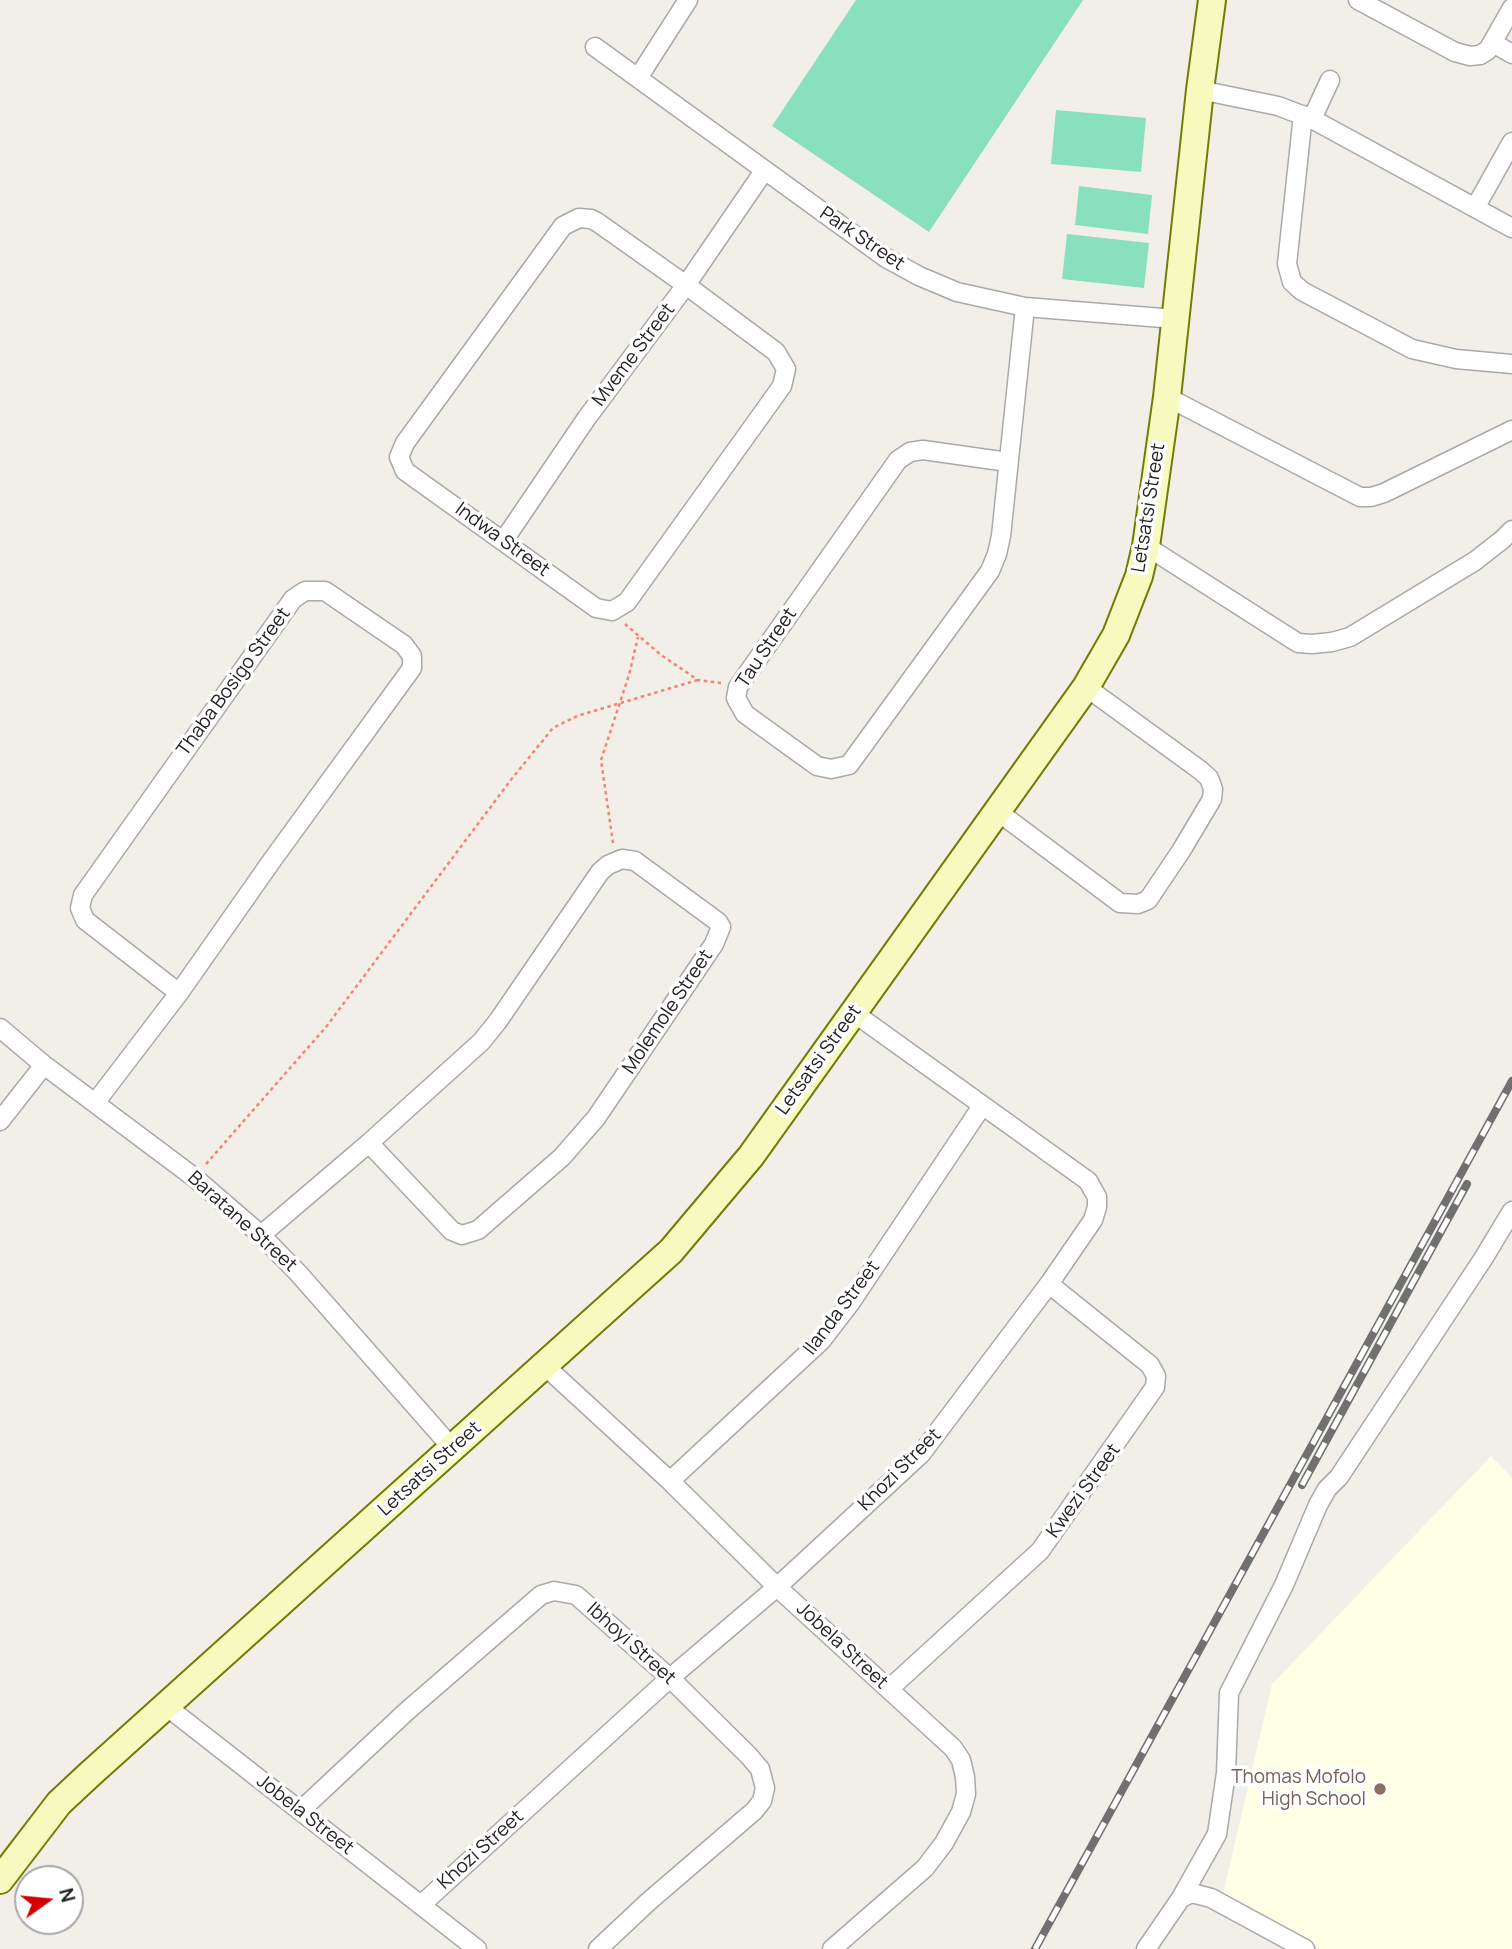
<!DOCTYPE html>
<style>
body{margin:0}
#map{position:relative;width:1512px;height:1949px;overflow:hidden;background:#f2efe9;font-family:Manrope,sans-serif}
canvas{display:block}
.north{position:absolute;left:14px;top:1865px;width:70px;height:70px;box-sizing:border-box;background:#fff;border:2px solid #a7a7a7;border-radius:50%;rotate:75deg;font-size:19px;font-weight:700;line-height:28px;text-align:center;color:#222}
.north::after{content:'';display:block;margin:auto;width:24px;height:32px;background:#d40000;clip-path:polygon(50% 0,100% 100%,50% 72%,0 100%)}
</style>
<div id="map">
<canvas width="1512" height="1949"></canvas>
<div class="north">N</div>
</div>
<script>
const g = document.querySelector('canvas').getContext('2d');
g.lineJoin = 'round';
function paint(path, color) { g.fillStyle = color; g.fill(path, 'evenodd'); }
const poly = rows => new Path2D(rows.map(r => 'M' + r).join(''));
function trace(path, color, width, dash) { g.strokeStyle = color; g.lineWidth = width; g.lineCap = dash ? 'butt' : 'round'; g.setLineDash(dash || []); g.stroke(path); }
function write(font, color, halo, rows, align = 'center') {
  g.font = font + ' Manrope,sans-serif'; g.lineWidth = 7; g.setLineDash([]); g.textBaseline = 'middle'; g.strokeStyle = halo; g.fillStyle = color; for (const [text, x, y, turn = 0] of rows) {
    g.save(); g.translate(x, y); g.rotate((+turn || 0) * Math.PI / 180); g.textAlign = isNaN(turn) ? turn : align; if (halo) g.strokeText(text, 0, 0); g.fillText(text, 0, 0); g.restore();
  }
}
const education = poly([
 [1491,1456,1512,1478,1512,1949,1321,1949,1223,1894,1272,1684]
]);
const pitch = poly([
 [856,0,1083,0,929,232,772,126],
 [1056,110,1146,118,1141,172,1051,164],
 [1079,186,1152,195,1148,234,1075,225],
 [1067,234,1149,243,1144,288,1062,279]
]);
const path = poly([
 [625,624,661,655,698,680,721,683],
 [613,843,601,760,629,675,638,637],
 [206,1164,326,1027,510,781,553,728,577,716,698,680]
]);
const street = poly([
 [1358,0,1455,52,1470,56,1480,55,1488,50,1512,8],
 [1493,43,1512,54],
 [595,47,886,258,919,276,957,292,1025,307,1175,319],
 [638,78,688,0],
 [1200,90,1278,106,1312,119,1512,228],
 [1303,115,1287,264,1292,282,1302,291,1412,349,1456,359,1512,364],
 [1312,119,1330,80],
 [1475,208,1512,142],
 [579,218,591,219,597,222,686,285,776,352,786,369,782,386,627,602,612,611,596,608,405,471,399,457,405,443,563,226,579,218],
 [1167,397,1360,497,1371,497,1384,493,1512,430],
 [1008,462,923,450,910,452,898,460,738,687,736,698,745,714,817,766,831,769,849,765,990,571,997,554,1001,536,1025,307],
 [504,540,586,419,686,285,764,171],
 [1146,546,1298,643,1312,644,1332,642,1350,637,1475,561,1503,539,1512,530],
 [997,811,1120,903,1138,904,1148,900,1181,851,1212,799,1213,789,1209,778,1200,770,1086,687],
 [0,1028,44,1065,195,1178,261,1235,299,1274,453,1449],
 [95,1103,179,993,273,859,412,668,412,656,404,645,325,591,305,591,293,599,83,895,80,908,85,920,179,993],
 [0,1121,44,1065],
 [261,1235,369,1143,481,1042,498,1021,600,872,608,865,622,859,635,861,718,922,721,927,714,944,596,1118,562,1157,478,1230,462,1235,452,1231,369,1143],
 [545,1366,670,1481,777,1587,953,1748,961,1760,965,1777,966,1794,961,1812,944,1843,925,1868,832,1949],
 [670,1481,821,1341,851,1302,982,1106],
 [889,1689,1040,1551,1155,1387,1156,1376,1150,1365,1049,1284],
 [166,1706,477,1949],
 [300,1811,407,1711,541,1595,554,1591,576,1595,670,1678,749,1756,760,1769,765,1788,762,1801,754,1811,648,1902,598,1949],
 [1181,1898,1192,1893,1211,1898,1305,1949],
 [422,1904,670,1678,777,1587,921,1454,1049,1284,1093,1220,1097,1207,1097,1197,1088,1181,854,1013],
 [1146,1949,1181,1898,1217,1834,1226,1773,1229,1693,1284,1585,1318,1505,1327,1489,1339,1477,1483,1259,1512,1211]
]);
const secondary = poly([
 [0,1880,59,1803,89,1775,671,1251,751,1156,1086,687,1116,635,1139,576,1146,546,1167,397,1200,90,1212,0]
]);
const rail = poly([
 [1302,1485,1467,1184],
 [1035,1949,1512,1081]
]);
const markers = [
 [1380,1789,7,"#8d6e63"]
];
const streetNames = [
 ["Park Street",862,239,34],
 ["Mveme Street",634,355,-53],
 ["Letsatsi Street",1149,508,-81],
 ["Indwa Street",502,540,36],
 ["Tau Street",767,648,-56],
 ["Thaba Bosigo Street",234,682,-54],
 ["Molemole Street",668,1012,-56],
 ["Letsatsi Street",819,1060,-54],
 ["Baratane Street",242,1222,42],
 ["Ilanda Street",842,1308,-53],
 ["Letsatsi Street",430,1469,-42],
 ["Khozi Street",900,1470,-45],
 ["Kwezi Street",1084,1491,-54],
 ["Ibhoyi Street",631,1644,42],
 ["Jobela Street",842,1646,43],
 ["Jobela Street",305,1815,38],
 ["Khozi Street",481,1850,-42]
];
const educationNames = [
 ["Thomas Mofolo",1366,1778],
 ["High School",1366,1800]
];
paint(education, '#ffffe5');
paint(pitch, '#88e0be');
trace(street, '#a9a9a9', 21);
trace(secondary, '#707d05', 30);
trace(path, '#fa8072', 2.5, [3.5, 3.5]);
trace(street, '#fff', 18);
trace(secondary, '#f7fabf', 26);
trace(rail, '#707070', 8);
trace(rail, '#fff', 5, [16]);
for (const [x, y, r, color] of markers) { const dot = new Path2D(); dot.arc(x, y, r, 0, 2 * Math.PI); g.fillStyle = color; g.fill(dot); trace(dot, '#fff', 2.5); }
write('19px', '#222', '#fff', streetNames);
write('19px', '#785e54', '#fff', educationNames, 'right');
</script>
